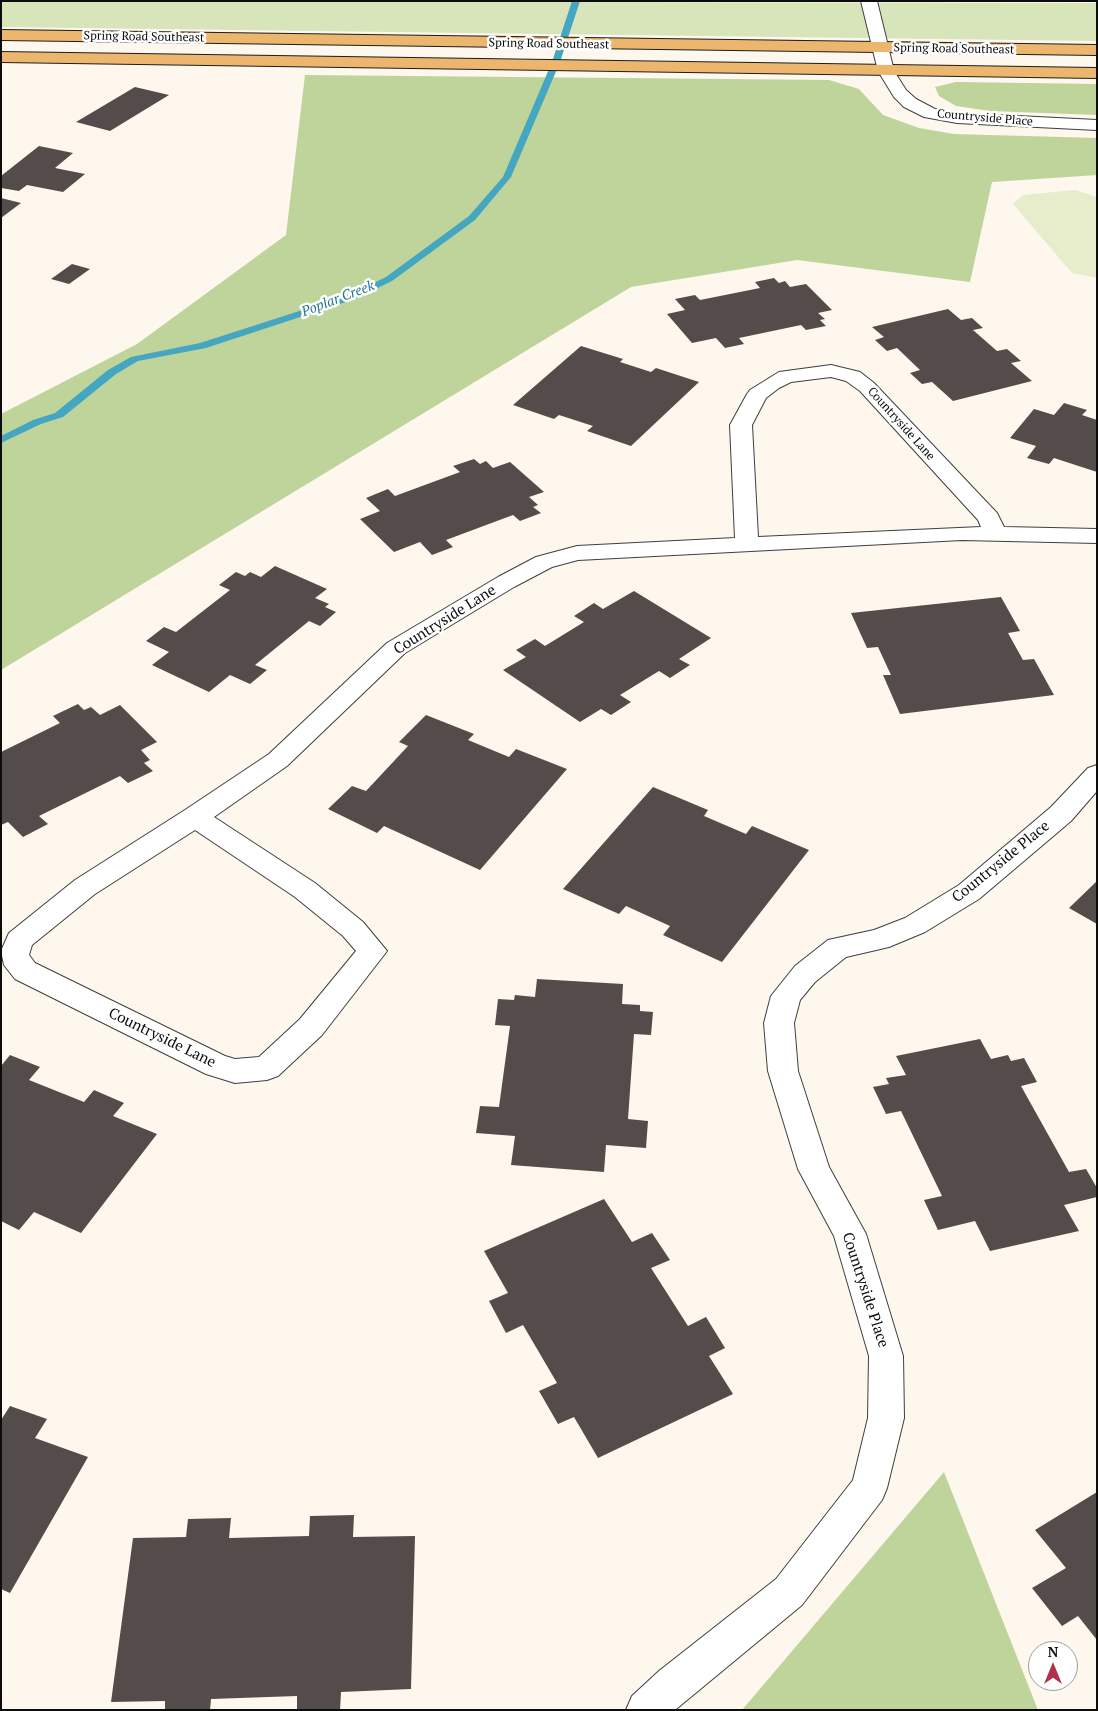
<!DOCTYPE html>
<style>
body{margin:0}
#map{position:relative;width:1098px;height:1711px;overflow:hidden;background:#fdf7ed;font-family:"PT Serif",serif}
canvas{display:block}
.frame{position:absolute;inset:0;border:2px solid #0c0c0c;pointer-events:none}
.north{position:absolute;left:1028px;top:1641px;width:50px;height:50px;box-sizing:border-box;background:#fff;border:1px solid #9e9e9e;border-radius:50%;rotate:0deg;font-size:14px;font-weight:700;line-height:20px;text-align:center;color:#0c0c0c}
.north::after{content:'';display:block;margin:auto;width:18px;height:22px;background:#af324f;clip-path:polygon(50% 0,100% 100%,50% 72%,0 100%)}
</style>
<div id="map">
<canvas width="1098" height="1711"></canvas>
<div class="frame"></div>
<div class="north">N</div>
</div>
<script>
const g = document.querySelector('canvas').getContext('2d');
g.lineJoin = 'round';
function paint(path, color) { g.fillStyle = color; g.fill(path, 'evenodd'); }
const poly = rows => new Path2D(rows.map(r => 'M' + r).join(''));
function trace(path, color, width, dash) { g.strokeStyle = color; g.lineWidth = width; g.lineCap = dash ? 'butt' : 'round'; g.setLineDash(dash || []); g.stroke(path); }
function write(font, color, halo, rows, align = 'center') {
  g.font = font + ' "PT Serif",serif'; g.lineWidth = 5; g.setLineDash([]); g.textBaseline = 'middle'; g.strokeStyle = halo; g.fillStyle = color; for (const [text, x, y, turn = 0] of rows) {
    g.save(); g.translate(x, y); g.rotate((+turn || 0) * Math.PI / 180); g.textAlign = isNaN(turn) ? turn : align; if (halo) g.strokeText(text, 0, 0); g.fillText(text, 0, 0); g.restore();
  }
}
const green = poly([
 [1,1,1097,3,1097,41,1,27]
]);
const forest = poly([
 [305,75,829,80,859,89,883,115,919,128,954,134,1097,138,1097,175,992,182,970,282,797,260,631,287,1,670,1,414,137,344,286,235],
 [956,82,1097,84,1097,115,990,111,956,106,939,96,935,87],
 [944,1472,1038,1710,742,1710]
]);
const pitch = poly([
 [1075,190,1097,197,1097,278,1072,273,1013,204,1023,195]
]);
const stream = poly([
 [572,1,580,1,560,62,511,177,475,220,392,281,355,299,206,348,138,361,116,374,63,417,41,424,1,443,1,436,33,420,55,413,108,370,131,357,200,343,349,295,386,277,469,216,503,177,552,62,572,1]
]);
const building = poly([
 [135,87,169,95,110,131,76,122],
 [39,146,73,153,55,168,85,174,63,192,27,185,19,191,1,188,1,176],
 [1,198,21,203,1,218],
 [72,264,90,269,69,284,51,279],
 [774,278,779,283,785,281,790,287,806,284,832,310,818,313,825,319,820,320,826,326,806,330,801,325,739,338,744,344,725,348,716,338,692,343,667,314,685,310,675,299,695,295,700,300,760,288,755,282],
 [948,309,961,320,972,318,983,328,973,330,997,351,1007,349,1021,361,1011,363,1032,381,953,401,932,382,922,384,910,373,920,370,897,348,887,351,875,340,884,337,872,327],
 [581,346,623,359,620,362,651,372,656,368,699,382,631,446,587,431,593,426,559,415,554,419,513,405],
 [1064,403,1087,410,1082,415,1097,420,1097,472,1054,458,1049,464,1027,458,1036,446,1010,438,1034,409,1054,415],
 [474,459,480,464,486,461,493,468,510,462,544,492,529,497,538,505,533,507,541,513,520,521,513,515,446,540,453,547,432,555,420,542,394,552,360,519,380,511,366,498,388,489,395,496,460,472,453,466],
 [275,566,327,589,315,598,329,604,325,607,336,612,320,626,309,621,255,665,267,670,250,684,230,675,209,692,152,665,169,652,146,641,164,627,176,632,230,590,219,585,236,572,245,576,250,572,261,577],
 [634,591,711,638,679,659,690,665,670,678,659,671,620,695,631,702,611,715,601,709,580,722,503,670,526,657,516,650,535,639,545,646,584,622,574,616,594,603,603,609],
 [1001,597,1020,631,1008,633,1023,660,1034,659,1054,695,900,714,883,675,891,675,878,647,867,648,851,613],
 [78,704,84,710,91,707,100,715,120,705,157,742,141,750,150,760,144,763,153,771,128,783,120,776,39,816,48,824,23,837,8,822,1,825,1,752,60,723,53,716],
 [426,715,474,734,468,740,509,757,516,749,567,769,480,870,384,826,377,833,328,809,352,786,366,791,408,746,399,742],
 [653,787,708,810,704,816,746,834,752,826,809,850,722,962,663,935,670,926,626,906,619,914,563,889],
 [1097,881,1097,924,1069,908],
 [537,979,623,984,622,1004,640,1005,640,1011,653,1012,651,1035,634,1034,628,1119,648,1121,646,1148,606,1145,604,1172,511,1165,515,1136,476,1133,480,1106,499,1107,510,1026,495,1025,498,999,514,1000,515,995,535,997],
 [980,1039,991,1059,1008,1055,1011,1061,1024,1058,1037,1082,1021,1086,1069,1172,1086,1169,1097,1188,1097,1197,1064,1205,1079,1231,990,1251,975,1221,938,1230,924,1200,942,1196,901,1111,886,1114,873,1087,889,1084,886,1078,906,1075,896,1056],
 [10,1055,40,1067,29,1080,84,1102,94,1090,124,1103,113,1116,157,1134,81,1233,34,1212,19,1230,1,1221,1,1066],
 [604,1199,632,1242,652,1233,670,1260,651,1268,688,1326,706,1317,725,1348,709,1356,733,1394,598,1458,574,1417,558,1424,539,1391,557,1383,523,1325,506,1333,489,1301,508,1293,484,1251],
 [10,1406,47,1419,35,1438,88,1457,10,1593,1,1589,1,1420],
 [1097,1492,1097,1640,1078,1616,1062,1626,1032,1588,1066,1568,1035,1530],
 [354,1515,353,1537,415,1536,411,1689,341,1692,340,1710,297,1710,297,1696,211,1699,210,1710,165,1710,165,1701,111,1702,133,1538,186,1537,188,1519,231,1518,229,1538,309,1536,310,1516]
]);
const minor = poly([
 [861,1,877,1,894,71,906,90,916,99,935,109,957,113,1097,120,1097,130,957,123,924,117,904,107,894,97,878,71,861,1],
 [831,365,860,372,874,383,997,513,1004,527,1097,529,1097,543,962,540,578,560,552,567,514,587,405,653,287,766,214,817,315,883,363,922,387,951,322,1035,278,1076,267,1080,235,1083,206,1074,15,979,4,965,1,951,9,933,75,880,185,810,269,754,387,643,498,577,536,557,577,546,735,538,730,425,747,394,750,390,779,372,831,365],
 [831,377,846,381,860,391,978,520,981,527,758,537,752,425,766,398,779,388,791,382,831,377],
 [195,830,295,897,343,936,356,951,300,1019,259,1057,235,1059,225,1056,35,963,29,955,32,945,95,894,195,830],
 [1097,765,1097,791,1071,821,979,899,925,932,889,947,846,957,815,982,800,1000,794,1023,798,1071,829,1167,866,1234,903,1356,904,1418,887,1488,882,1500,802,1605,675,1710,626,1710,632,1696,659,1671,776,1579,853,1480,868,1418,869,1356,834,1236,798,1169,768,1071,764,1023,771,996,795,966,828,940,874,930,905,918,959,885,1051,807,1088,768,1097,765]
]);
const major = poly([
 [1,30,1097,45,1097,55,1,40,1,30],
 [1,52,1097,68,1097,78,1,62,1,52]
]);
const farStreetnames = [
 ["Spring Road Southeast",144,37,1],
 ["Spring Road Southeast",549,44,1],
 ["Spring Road Southeast",954,49,1],
 ["Countryside Place",985,118,5],
 ["Countryside Lane",901,424,48]
];
const farWaternames = [
 ["Poplar Creek",338,299,-21]
];
const streetNames = [
 ["Countryside Lane",445,620,-32],
 ["Countryside Place",1001,862,-39],
 ["Countryside Lane",162,1038,26],
 ["Countryside Place",865,1290,72]
];
paint(green, '#d8e4ba');
paint(forest, '#bfd49b');
paint(pitch, '#e7eccb');
paint(stream, '#44a6c0');
paint(building, '#544c4a');
trace(minor, '#3f3f3f', 2);
trace(major, '#1d1d1d', 2);
paint(minor, '#fff');
paint(major, '#ecb66f');
write('12px', '#0c0c0c', '#fff', farStreetnames);
write('italic 14px', '#227692', '#fff', farWaternames);
write('15px', '#0c0c0c', '#fff', streetNames);
</script>
